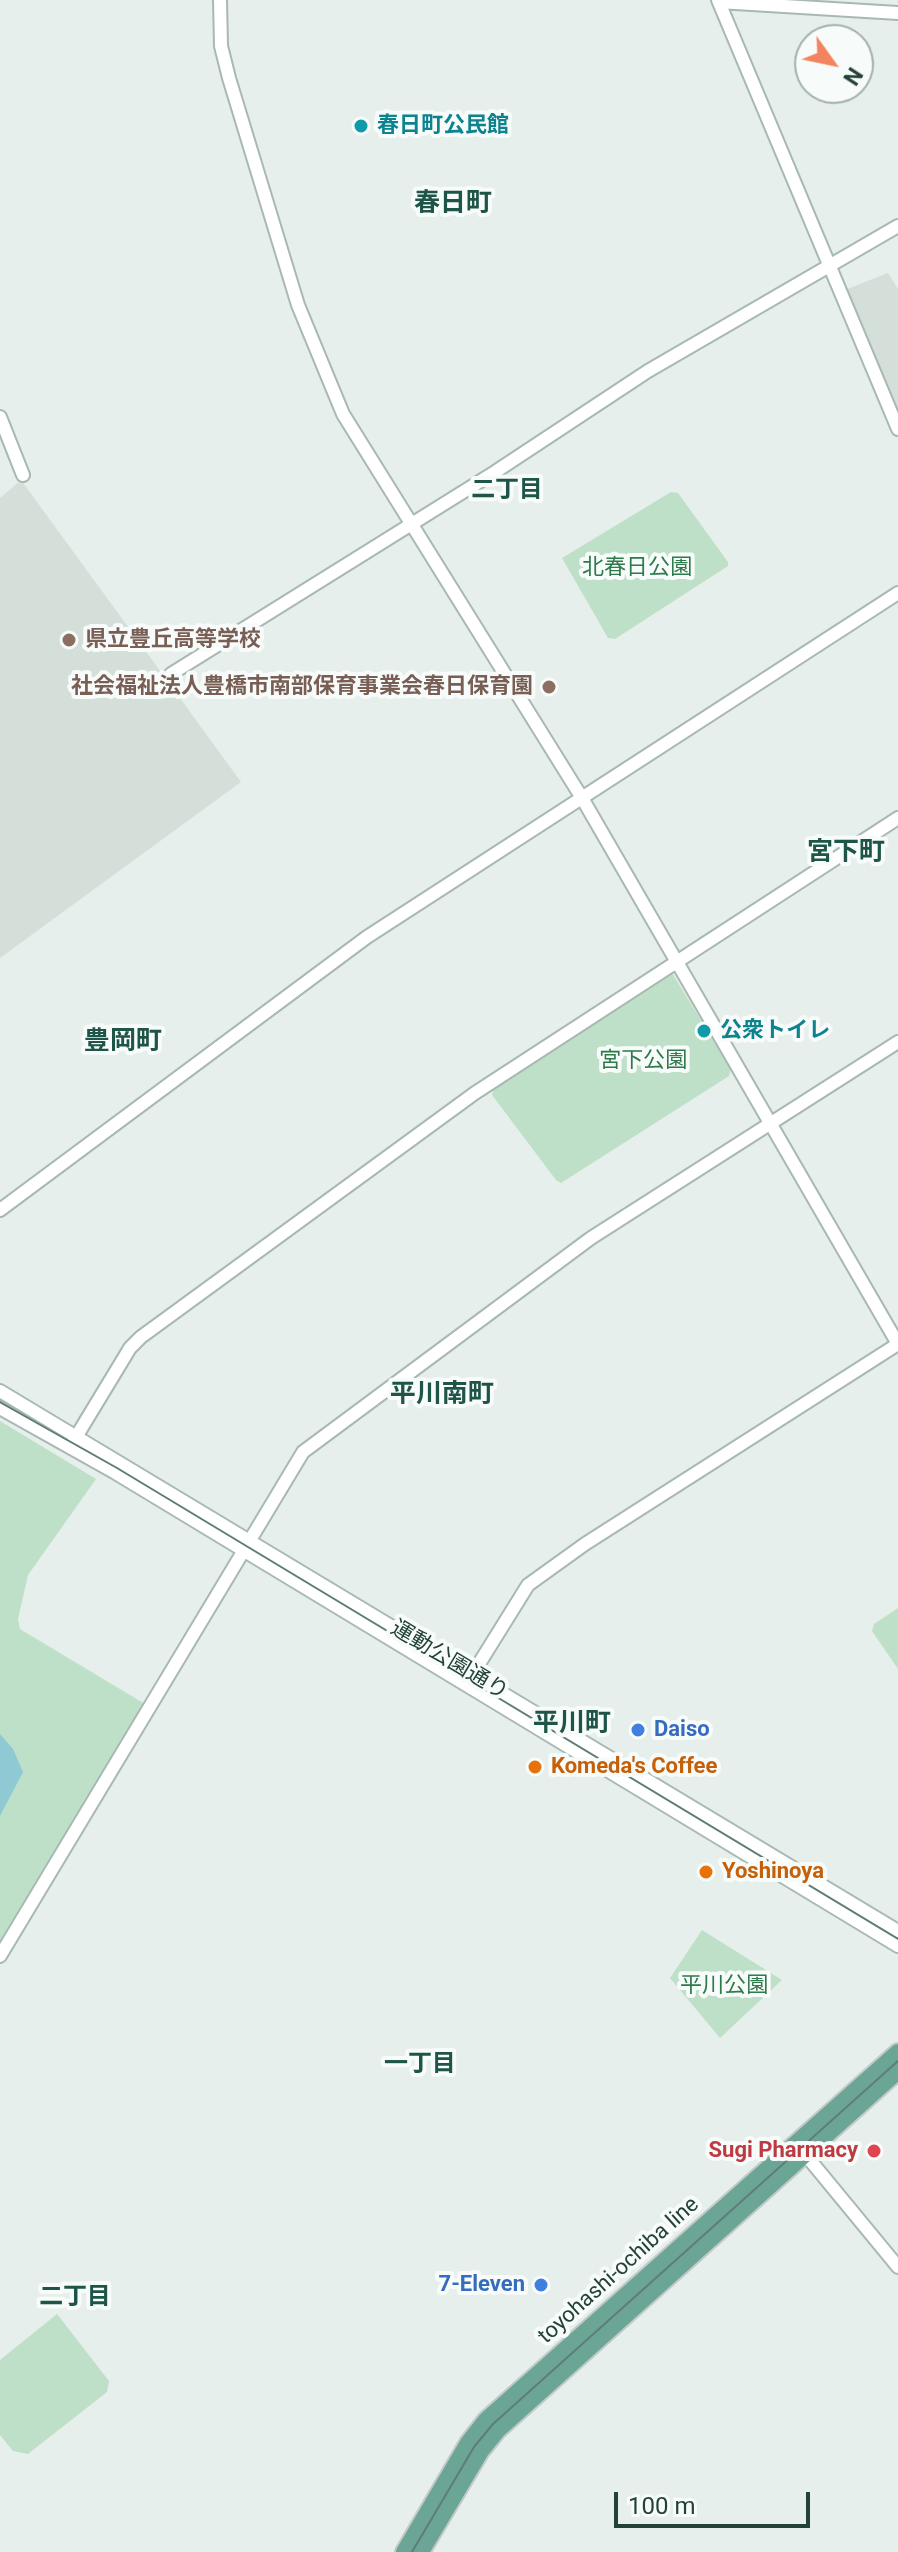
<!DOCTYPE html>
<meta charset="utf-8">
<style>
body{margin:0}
#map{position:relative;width:898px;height:2552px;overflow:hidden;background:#e6efeb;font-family:Roboto,sans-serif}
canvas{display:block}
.north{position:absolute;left:794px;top:24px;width:80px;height:80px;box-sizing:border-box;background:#f7fbf9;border:2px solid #a3b1ad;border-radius:50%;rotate:123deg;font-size:22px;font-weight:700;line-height:32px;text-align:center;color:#24423a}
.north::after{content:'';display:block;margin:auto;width:28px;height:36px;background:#f4845f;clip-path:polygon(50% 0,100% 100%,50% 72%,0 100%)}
.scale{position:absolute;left:614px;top:2492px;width:196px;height:36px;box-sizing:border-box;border:4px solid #24423a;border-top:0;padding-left:10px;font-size:24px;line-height:28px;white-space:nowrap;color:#24423a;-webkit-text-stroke:6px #f7fbf9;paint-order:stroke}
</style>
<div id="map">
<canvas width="898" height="2552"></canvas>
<div class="north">N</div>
<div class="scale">100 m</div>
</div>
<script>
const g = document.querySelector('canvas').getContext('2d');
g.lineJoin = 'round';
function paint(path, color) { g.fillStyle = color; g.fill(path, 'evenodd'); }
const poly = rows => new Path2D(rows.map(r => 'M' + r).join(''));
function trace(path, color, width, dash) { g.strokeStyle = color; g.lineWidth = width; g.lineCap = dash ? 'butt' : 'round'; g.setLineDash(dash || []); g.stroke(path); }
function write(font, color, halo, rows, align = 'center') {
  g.font = font + ' Roboto,"Noto Sans JP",sans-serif'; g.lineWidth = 8; g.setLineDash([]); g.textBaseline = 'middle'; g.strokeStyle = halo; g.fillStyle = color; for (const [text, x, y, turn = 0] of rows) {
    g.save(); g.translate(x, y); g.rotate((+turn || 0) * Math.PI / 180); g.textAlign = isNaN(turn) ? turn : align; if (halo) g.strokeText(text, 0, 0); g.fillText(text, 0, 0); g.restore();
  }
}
const built = poly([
 [888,273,898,289,898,414,847,289],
 [21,480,241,782,0,958,0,498]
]);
const green = poly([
 [671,492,678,493,728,562,728,566,615,639,608,638,562,558],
 [672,973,731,1069,729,1076,561,1183,556,1180,492,1095,494,1088],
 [0,1421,96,1479,28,1575,18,1619,20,1629,150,1707,0,1956],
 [898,1608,898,1669,872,1631,874,1624],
 [702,1930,782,1980,720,2038,670,1978],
 [57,2314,109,2381,107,2392,28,2454,13,2451,0,2435,0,2360]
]);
const water = poly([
 [0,1734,13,1749,23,1772,0,1816]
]);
const minor = poly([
 [220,0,221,46,229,78,298,305,343,414,582,798,898,1344],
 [718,0,898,429],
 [719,2,898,13],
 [0,417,23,475],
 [171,674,495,472,648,371,898,226],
 [0,1210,367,937,898,593],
 [0,1391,898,1931],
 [0,1408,114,1472,898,1946],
 [70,1447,130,1348,141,1337,475,1093,898,818],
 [472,1675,528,1585,585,1544,898,1344],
 [0,1956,303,1452,591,1238,898,1042],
 [800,2148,898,2267]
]);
const major = poly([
 [404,2552,468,2443,486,2420,898,2052],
 [421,2552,481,2451,498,2430,898,2071]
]);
const tram = poly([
 [0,1402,117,1468,898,1939],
 [412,2552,474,2447,493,2424,898,2061]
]);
const markers = [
 [361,126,8,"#0f9aa8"],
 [69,640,8,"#8d6e63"],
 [549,687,8,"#8d6e63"],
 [704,1031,8,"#0f9aa8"],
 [638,1730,8,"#3f7fe0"],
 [535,1767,8,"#e8710a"],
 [706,1872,8,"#e8710a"],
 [874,2151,8,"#e0444e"],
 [541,2285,8,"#3f7fe0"]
];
const cultureNames = [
 ["春日町公民館",377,126],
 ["公衆トイレ",720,1031]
];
const parkNames = [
 ["北春日公園",637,568],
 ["宮下公園",643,1061],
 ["平川公園",724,1986]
];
const educationNames = [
 ["県立豊丘高等学校",85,640],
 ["社会福祉法人豊橋市南部保育事業会春日保育園",533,687,"right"]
];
const streetNames = [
 ["運動公園通り",449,1661,31],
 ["toyohashi-ochiba line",619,2271,-42]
];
const shopNames = [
 ["Daiso",654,1730],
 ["7-Eleven",525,2285,"right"]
];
const foodNames = [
 ["Komeda's Coffee",551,1767],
 ["Yoshinoya",722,1872]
];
const healthNames = [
 ["Sugi Pharmacy",858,2151]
];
const neighbourhoodNames = [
 ["二丁目",507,491],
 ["一丁目",420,2065],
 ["二丁目",75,2298]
];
const quarterNames = [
 ["春日町",453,204],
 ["宮下町",846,853],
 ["豊岡町",123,1042],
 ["平川南町",442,1395],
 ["平川町",572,1724]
];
paint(built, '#d4dfda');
paint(green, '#bfe0c8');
paint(water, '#8ec9d4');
trace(minor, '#a8b8b2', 16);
trace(major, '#c2cac8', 20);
trace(minor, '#fff', 12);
trace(major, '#6aa596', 16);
trace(tram, '#5f7d75', 2);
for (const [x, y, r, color] of markers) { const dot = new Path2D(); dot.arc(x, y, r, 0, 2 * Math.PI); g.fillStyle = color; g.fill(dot); trace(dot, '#f7fbf9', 3); }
write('bold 22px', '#0d838f', '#f7fbf9', cultureNames, 'left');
write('22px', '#2d7a4b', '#f7fbf9', parkNames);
write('bold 22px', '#785e54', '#f7fbf9', educationNames, 'left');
write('22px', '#24423a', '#f7fbf9', streetNames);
write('bold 22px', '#366cbe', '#f7fbf9', shopNames, 'left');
write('bold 22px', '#c56008', '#f7fbf9', foodNames, 'left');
write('bold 22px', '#be3a42', '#f7fbf9', healthNames, 'right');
write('bold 24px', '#1f5548', '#f7fbf9', neighbourhoodNames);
write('bold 26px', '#1f5548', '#f7fbf9', quarterNames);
</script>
